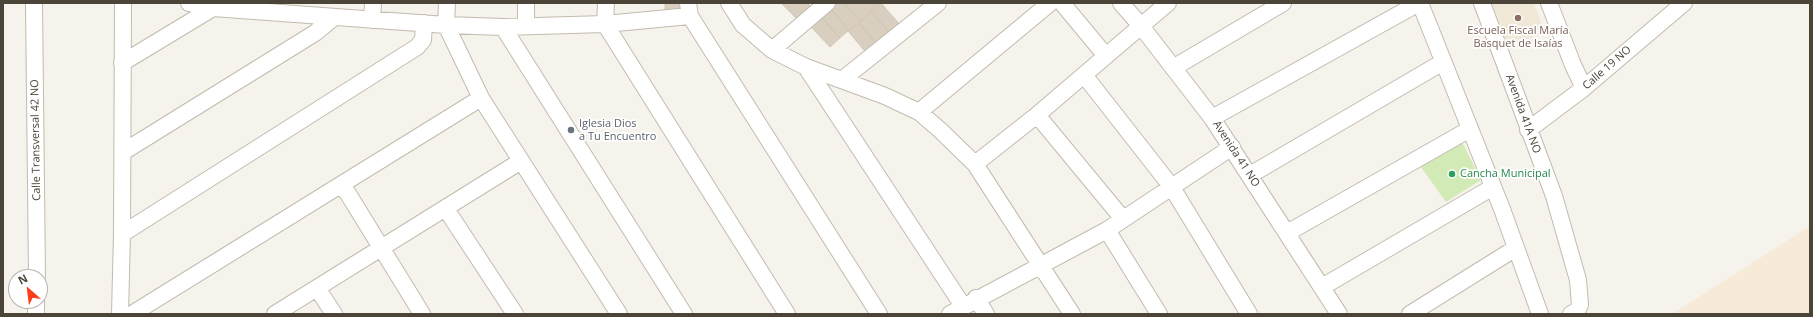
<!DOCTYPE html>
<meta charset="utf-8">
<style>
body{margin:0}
#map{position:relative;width:1813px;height:317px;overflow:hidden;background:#f6f3ec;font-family:"Open Sans",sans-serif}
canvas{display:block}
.frame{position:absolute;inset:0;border:4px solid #4b4439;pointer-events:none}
.north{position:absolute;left:8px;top:269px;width:40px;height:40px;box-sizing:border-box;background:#fff;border:1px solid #b7b4b0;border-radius:50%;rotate:332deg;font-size:11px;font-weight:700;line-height:16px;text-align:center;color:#4b4439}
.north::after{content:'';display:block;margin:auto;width:14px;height:18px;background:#fc3f1d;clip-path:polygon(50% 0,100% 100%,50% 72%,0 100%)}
</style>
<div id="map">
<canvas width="1813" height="317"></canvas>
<div class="frame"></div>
<div class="north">N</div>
</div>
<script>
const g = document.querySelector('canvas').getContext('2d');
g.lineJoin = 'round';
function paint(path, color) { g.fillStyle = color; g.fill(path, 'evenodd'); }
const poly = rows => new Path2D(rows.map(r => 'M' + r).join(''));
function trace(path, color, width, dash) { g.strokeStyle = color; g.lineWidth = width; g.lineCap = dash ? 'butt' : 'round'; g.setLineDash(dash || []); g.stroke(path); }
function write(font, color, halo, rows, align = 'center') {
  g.font = font + ' "Open Sans",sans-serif'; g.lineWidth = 3.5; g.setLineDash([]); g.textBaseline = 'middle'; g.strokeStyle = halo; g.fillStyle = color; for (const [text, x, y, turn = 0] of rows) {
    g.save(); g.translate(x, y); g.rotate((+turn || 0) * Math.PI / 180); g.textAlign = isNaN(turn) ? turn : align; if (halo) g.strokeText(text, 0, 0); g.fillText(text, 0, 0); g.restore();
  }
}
const commercial = poly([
 [1810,226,1810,314,1672,314]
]);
const education = poly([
 [1492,3,1534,3,1545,33,1507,45]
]);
const green = poly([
 [1462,142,1481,180,1446,202,1421,167]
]);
const building = poly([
 [665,3,681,3,682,12,665,12,665,3],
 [781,3,807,3,813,9,799,21,781,3],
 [838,3,844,3,860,21,849,30,831,9,838,3],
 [844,3,878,3,879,5,860,21,844,3],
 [881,3,902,27,891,35,871,11,881,3],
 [831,9,849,30,840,38,822,18,831,9],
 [871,11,891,35,878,46,859,23,871,11],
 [822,18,840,38,830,47,811,27,822,18],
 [859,23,878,46,868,55,848,31,859,23]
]);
const minor = poly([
 [34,3,37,277],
 [189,3,213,8,446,25,481,98,619,314],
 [447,3,446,25,503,27,605,24,690,16],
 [526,3,526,26],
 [606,3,605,24,787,314],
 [688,3,690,16,879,314],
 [729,3,743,25,772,50,806,67,885,96,919,112,940,130,975,164,1072,314],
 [1062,3,1106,56],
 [1121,3,1141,26,1212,118,1339,314],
 [1420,3,1502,209,1540,314],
 [1482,3,1554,196,1578,280,1580,305,1577,311,1571,314],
 [1549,3,1573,65,1584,88],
 [372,20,373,3],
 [503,27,684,314],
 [772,50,827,3],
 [122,63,213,8,213,3],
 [806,67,963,306],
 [1173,68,1283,3],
 [1084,75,1171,186,1249,314],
 [843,79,938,3],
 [919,112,1050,3],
 [1037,115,1123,219],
 [1212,118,1419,3],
 [1528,130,1584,88,1684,3],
 [123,152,315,33,333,18],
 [975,164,1037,115,1168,3],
 [1250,175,1443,62],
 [342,184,422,314],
 [446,209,515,314],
 [1107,230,1159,314],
 [1287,233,1470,129],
 [122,234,417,47,423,40,424,23],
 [1322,287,1493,187],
 [317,288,334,314],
 [976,298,986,314],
 [36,314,36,301],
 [120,314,122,234,123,3],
 [132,314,481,98],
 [275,314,521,161],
 [950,314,1107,230,1232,147],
 [1410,314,1516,248]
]);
const markers = [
 [1518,18,4,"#8d6e63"],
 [571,130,4,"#6b7280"],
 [1452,174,4,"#2e9e5b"]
];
const educationNames = [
 ["Escuela Fiscal María",1518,31],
 ["Basquet de Isaías",1518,44]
];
const streetNames = [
 ["Calle 19 NO",1607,68,-41],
 ["Avenida 41A NO",1523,114,70],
 ["Calle Transversal 42 NO",36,140,-91],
 ["Avenida 41 NO",1236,154,57]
];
const worshipNames = [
 ["Iglesia Dios",579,124],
 ["a Tu Encuentro",579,137]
];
const leisureNames = [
 ["Cancha Municipal",1460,174]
];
paint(commercial, '#f7ead8');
paint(education, '#efe8d6');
paint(green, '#d2eab5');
paint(building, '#d8cfc1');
trace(building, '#d3c7b4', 1);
trace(minor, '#c2bbae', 18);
trace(minor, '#fff', 16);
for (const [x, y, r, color] of markers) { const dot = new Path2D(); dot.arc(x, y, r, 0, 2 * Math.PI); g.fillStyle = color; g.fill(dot); trace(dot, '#fff', 1.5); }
write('11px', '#785e54', '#fff', educationNames);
write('11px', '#4b4439', '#fff', streetNames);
write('11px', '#5b616d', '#fff', worshipNames, 'left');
write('11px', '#27864d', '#fff', leisureNames, 'left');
</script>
